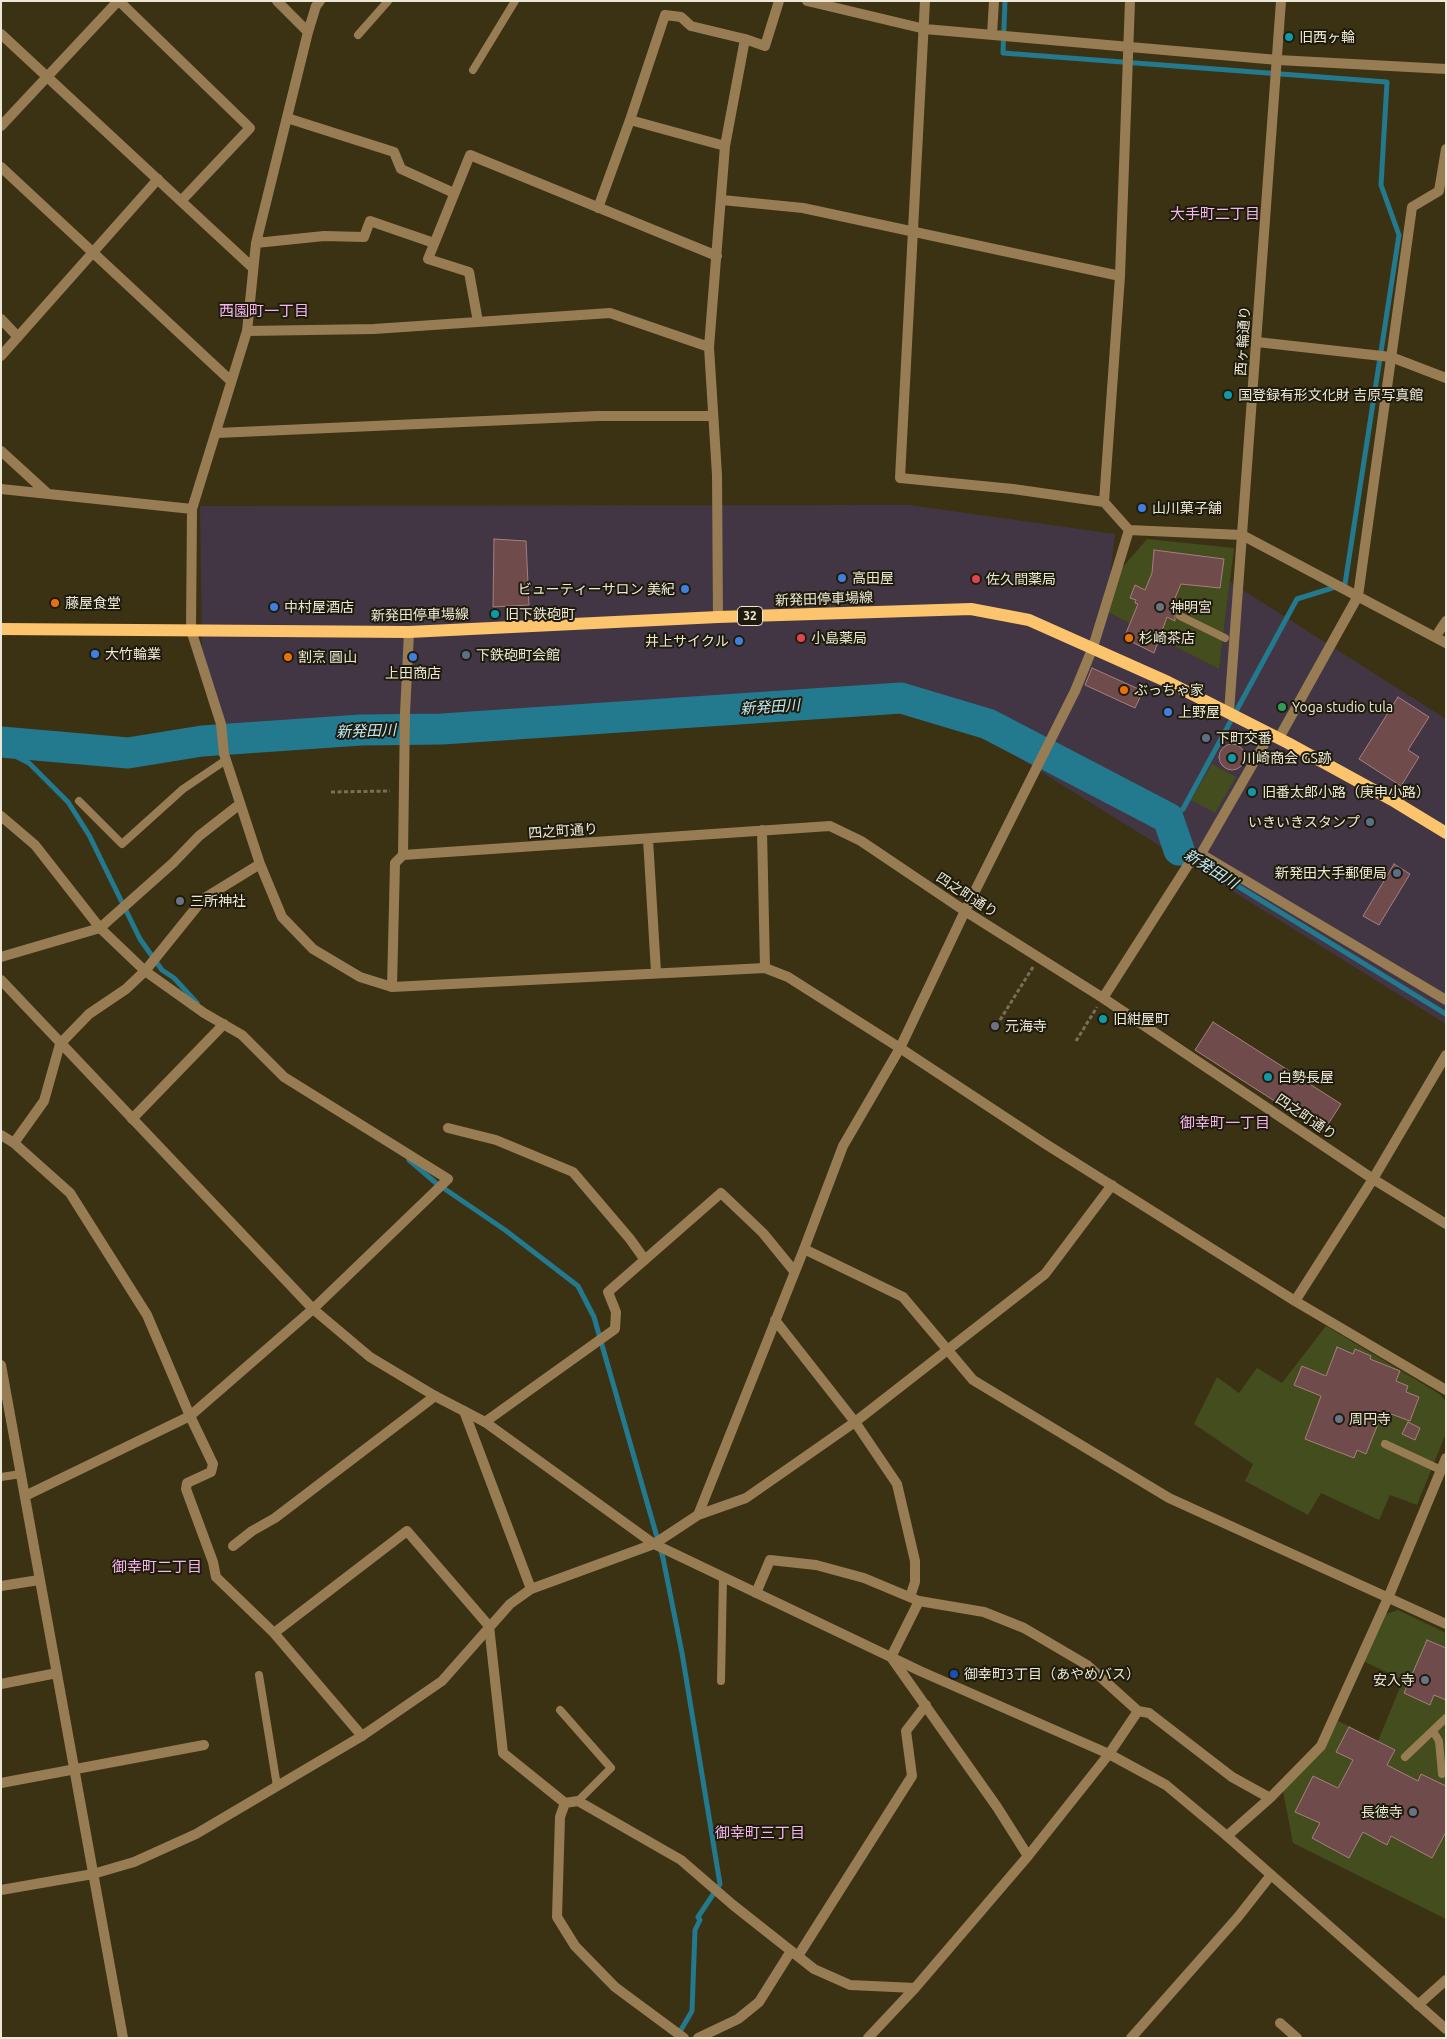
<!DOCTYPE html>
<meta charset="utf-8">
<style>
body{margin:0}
#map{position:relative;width:1447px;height:2039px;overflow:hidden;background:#3b3213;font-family:Ubuntu,sans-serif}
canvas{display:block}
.frame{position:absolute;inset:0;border:2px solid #ede8d6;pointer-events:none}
</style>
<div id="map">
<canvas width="1447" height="2039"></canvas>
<div class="frame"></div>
</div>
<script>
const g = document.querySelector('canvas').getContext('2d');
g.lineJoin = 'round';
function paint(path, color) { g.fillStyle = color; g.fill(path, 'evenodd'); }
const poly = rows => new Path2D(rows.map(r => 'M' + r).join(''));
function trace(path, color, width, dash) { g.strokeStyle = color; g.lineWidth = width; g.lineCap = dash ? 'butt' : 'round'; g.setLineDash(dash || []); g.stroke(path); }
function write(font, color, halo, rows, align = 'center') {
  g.font = font + ' Ubuntu,"Noto Sans JP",sans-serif'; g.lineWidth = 4; g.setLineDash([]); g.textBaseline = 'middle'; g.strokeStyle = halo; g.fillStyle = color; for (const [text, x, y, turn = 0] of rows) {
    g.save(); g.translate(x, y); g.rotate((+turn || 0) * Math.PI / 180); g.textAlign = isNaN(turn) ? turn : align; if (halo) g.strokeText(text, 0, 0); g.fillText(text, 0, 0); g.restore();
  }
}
const commercial = poly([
 [909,505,1115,534,1106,611,1219,669,1230,582,1446,719,1446,1024,929,702,226,731,202,649,200,506]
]);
const green = poly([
 [1147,539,1234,548,1219,669,1106,611,1122,568],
 [1212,764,1236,777,1215,813,1191,800],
 [1326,1326,1438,1393,1446,1401,1446,1433,1417,1505,1390,1495,1379,1520,1321,1493,1308,1515,1245,1481,1253,1464,1194,1424,1217,1377,1239,1393,1257,1368,1282,1383],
 [1398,1610,1446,1633,1446,1919,1293,1843,1282,1786,1322,1752,1338,1721,1378,1741,1403,1680,1363,1661,1386,1614]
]);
const stream = poly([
 [1005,1,1003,53,1387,82,1381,185,1399,235,1345,584,1297,599,1183,809,1168,818],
 [1,749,29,763,68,802,89,835,140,939,162,970,174,978,197,1003],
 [1179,850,1446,1014],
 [409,1160,436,1183,505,1230,578,1286,594,1317,663,1558,682,1653,720,1884,698,1917,700,1920,695,1930,692,2011,678,2035]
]);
const river = poly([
 [1,742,128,753,202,741,361,730,442,729,901,698,988,724,1168,818,1179,850]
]);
const building = poly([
 [494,539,526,541,529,605,493,607,494,539],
 [1154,550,1224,559,1220,588,1181,584,1172,605,1180,609,1175,614,1175,621,1167,617,1154,653,1124,638,1138,604,1135,603,1136,600,1130,598,1135,585,1145,590,1152,573,1154,550],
 [1092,668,1143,691,1135,708,1085,685,1092,668],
 [1398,697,1429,717,1408,750,1419,757,1401,786,1359,759,1398,697],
 '1219 757a13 13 0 1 1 26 0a13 13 0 1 1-26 0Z',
 [1394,864,1410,874,1379,925,1363,916,1394,864],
 [1213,1022,1341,1104,1323,1132,1195,1050,1213,1022],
 [1337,1347,1353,1354,1355,1349,1371,1356,1370,1359,1400,1371,1396,1381,1408,1386,1406,1392,1419,1397,1410,1421,1383,1411,1366,1454,1357,1450,1354,1458,1305,1439,1321,1396,1294,1385,1302,1366,1326,1376,1337,1347],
 [1408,1422,1420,1428,1415,1440,1402,1434,1408,1422],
 [1427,1640,1446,1648,1446,1700,1434,1695,1430,1705,1404,1693,1427,1640],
 [1349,1727,1395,1750,1387,1765,1418,1781,1421,1774,1446,1786,1446,1832,1432,1858,1391,1836,1387,1845,1363,1832,1349,1858,1312,1838,1320,1823,1295,1812,1313,1776,1338,1788,1353,1760,1336,1752,1349,1727]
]);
const path = poly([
 [331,792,390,791],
 [1000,1020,1033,967],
 [1076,1041,1097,1007]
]);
const service = poly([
 [358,35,388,1],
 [473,70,515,1],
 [1180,616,1225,638],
 [79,801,122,844,183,789,226,760],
 [1385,1444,1441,1470],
 [1,1477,21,1474],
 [259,1675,277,1786],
 [721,1681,723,1577],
 [560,1710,611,1768,578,1801],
 [1433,1731,1439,1741,1442,1774],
 [1405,1757,1446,1718]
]);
const minor = poly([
 [119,1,250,128,181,201],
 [277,1,308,32],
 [320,1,316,6,308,32,256,243,247,331,192,509,191,630,221,724,224,754,260,864,282,917,313,949,360,977,392,987,765,968,788,977,900,1048,1044,1143,1295,1301,1446,1390],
 [807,1,925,29,1278,60,1446,69],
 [925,1,900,478,1013,489,1104,502],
 [1,34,253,268],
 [992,35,994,1],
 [287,118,394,152,401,169,454,193],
 [630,120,665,15,681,17,691,26,745,39],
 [1,126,118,1],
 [1,167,231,381],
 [722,200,803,208,1120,276],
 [598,208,630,120,725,146],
 [256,243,324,236,364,237,370,221,434,243],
 [1,319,18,337],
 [478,322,469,272,428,259,470,155,717,256],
 [247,331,374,329,610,313,709,347],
 [1257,342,1391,357,1446,378],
 [1,356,158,179],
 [217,433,597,416,713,416],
 [1,451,47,493],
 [1,489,192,509],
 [1129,530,1242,535,1446,643],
 [718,617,717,475,709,347,725,146,745,39,765,46,779,1],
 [1436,636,1446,621],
 [1279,738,1358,596,1412,207,1439,191,1446,149],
 [1,816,35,845,100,928,145,971,204,1013,242,1035,284,1077,448,1179,313,1309,190,1416,25,1496],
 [762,830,765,968],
 [648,839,656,972],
 [1201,854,1446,1000],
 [403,855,830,826,861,841,965,911,1103,998,1373,1179,1446,1224],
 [1,957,100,928,173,863,199,836,240,804],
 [392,987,395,863,403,855,405,713,409,632],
 [1103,998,1188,865,1201,854,1270,734],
 [132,1119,224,1024],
 [448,1128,496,1140,573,1172,630,1239,645,1260],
 [1,1135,14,1143,44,1101,60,1044,89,1014,126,989,145,971,203,899,260,864],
 [14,1143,70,1193,147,1315,190,1416,213,1464,211,1472,187,1483,186,1489,213,1562,216,1577,274,1633],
 [804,1249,903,1297,973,1380,1169,1498,1446,1624],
 [1295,1301,1373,1179,1446,1055],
 [775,1320,855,1422,897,1484,915,1561,915,1582,910,1597],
 [1,1365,123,2038],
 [464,1411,531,1589],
 [485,1422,615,1329,616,1312,608,1292,721,1193,763,1233,794,1271],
 [698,1515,746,1498,855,1422,1045,1274,1112,1185],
 [654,1544,698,1515,804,1249,843,1146,900,1048,965,911,1075,691,1093,647,1129,530,1104,502,1120,276,1130,1],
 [233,1546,252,1531,275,1518,435,1396],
 [1,1586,39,1580],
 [756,1593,770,1560,816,1565,864,1578,919,1601,984,1612,1024,1628,1087,1665,1138,1711,1109,1754,1028,1856,915,1988,868,2038],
 [919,1601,891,1657,997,1807,1028,1856],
 [1,1684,57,1673],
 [1138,1711,1149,1713,1232,1777,1270,1798],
 [362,1736,274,1633,407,1531,489,1626,503,1753,565,1803,578,1801,681,1860,733,1905,814,1969,850,1985,915,1988],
 [1,1783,204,1745],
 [565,1803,560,1817,557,1917,575,1946,615,1987,684,2038],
 [1227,1836,1270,1798,1321,1746,1388,1598,1446,1458],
 [798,1956,912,1776,906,1731,926,1705],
 [1418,2005,1446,1980],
 [1280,2023,1297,2038],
 [698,2038,738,2019,759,2002,791,1951],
 [1131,2038,1238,1917,1271,1875]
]);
const tertiary = poly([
 [1229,712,1281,1],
 [1,980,313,1309,370,1357,435,1396,485,1422,654,1544,920,1671,1109,1754,1166,1785,1227,1836,1446,2029],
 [1,1890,93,1874,134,1862,196,1834,362,1736,442,1681,510,1604,531,1589,654,1544]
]);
const primary = poly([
 [1,629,409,632,718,617,971,609,1029,620,1168,682,1288,743,1392,800,1446,833]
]);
const markers = [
 [1289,37,5,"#0f9aa8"],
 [1228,395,5,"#0f9aa8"],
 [1142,508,5,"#3f7fe0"],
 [842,578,5,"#3f7fe0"],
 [976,579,5,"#e0444e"],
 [685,589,5,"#3f7fe0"],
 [55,603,5,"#e8710a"],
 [274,607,5,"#3f7fe0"],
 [1160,607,5,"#6b7280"],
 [495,614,5,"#0f9aa8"],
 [801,638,5,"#e0444e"],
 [1129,638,5,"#e8710a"],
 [739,641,5,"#3f7fe0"],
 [95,654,5,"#3f7fe0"],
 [466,655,5,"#5c6f8a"],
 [288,657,5,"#e8710a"],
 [413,657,5,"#3f7fe0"],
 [1124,690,5,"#e8710a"],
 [1282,707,5,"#2e9e5b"],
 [1168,712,5,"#3f7fe0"],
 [1206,738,5,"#5c6f8a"],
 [1232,758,5,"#0f9aa8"],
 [1252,792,5,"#0f9aa8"],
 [1370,822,5,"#5c6f8a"],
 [1397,873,5,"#5c6f8a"],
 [180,901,5,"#6b7280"],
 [1103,1019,5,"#0f9aa8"],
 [995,1026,5,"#6b7280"],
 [1268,1077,5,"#0f9aa8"],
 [1339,1419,5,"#6b7280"],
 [954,1674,5,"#1a4fb4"],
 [1425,1680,5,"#6b7280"],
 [1413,1812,5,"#6b7280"]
];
const shields = [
 [750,616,25]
];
const shieldNames = [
 ["32",750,616]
];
const poiNames = [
 ["旧西ヶ輪",1299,37],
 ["国登録有形文化財 吉原写真館",1238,395],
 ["山川菓子舗",1152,508],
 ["高田屋",852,578],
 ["佐久間薬局",986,579],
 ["ビューティーサロン 美紀",675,589,"right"],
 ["藤屋食堂",65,603],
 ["中村屋酒店",284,607],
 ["神明宮",1170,607],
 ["旧下鉄砲町",505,614],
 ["小島薬局",811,638],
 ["杉崎茶店",1139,638],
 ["井上サイクル",729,641,"right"],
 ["大竹輪業",105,654],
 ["下鉄砲町会館",476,655],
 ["割烹 圓山",298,657],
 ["上田商店",413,673,"center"],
 ["ぶっちゃ家",1134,690],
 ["Yoga studio tula",1292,707],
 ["上野屋",1178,712],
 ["下町交番",1216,738],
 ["川崎商会 GS跡",1242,758],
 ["旧番太郎小路（庚申小路）",1262,792],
 ["いきいきスタンプ",1360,822,"right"],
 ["新発田大手郵便局",1387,873,"right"],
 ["三所神社",190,901],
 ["旧紺屋町",1113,1019],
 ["元海寺",1005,1026],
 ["白勢長屋",1278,1077],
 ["周円寺",1349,1419],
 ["御幸町3丁目（あやめバス）",964,1674],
 ["安入寺",1415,1680,"right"],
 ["長徳寺",1403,1812,"right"]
];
const streetNames = [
 ["西ヶ輪通り",1243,341,-86],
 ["新発田停車場線",824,599,-2],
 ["新発田停車場線",420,615,-1],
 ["四之町通り",563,831,-4],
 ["四之町通り",967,895,33],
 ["四之町通り",1306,1117,34]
];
const neighbourhoodNames = [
 ["大手町二丁目",1215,214],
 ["西園町一丁目",264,311],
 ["御幸町一丁目",1225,1123],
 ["御幸町二丁目",157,1567],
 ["御幸町三丁目",760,1833]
];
const waterNames = [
 ["新発田川",770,707,-4],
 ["新発田川",366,731,-2],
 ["新発田川",1211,869,32]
];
paint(commercial, '#423644');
paint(green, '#444d1d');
trace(stream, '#23798e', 5);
trace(river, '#23798e', 31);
paint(building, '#6f4b4b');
trace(building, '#a77f7e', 1);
trace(path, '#787056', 3, [4, 2.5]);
trace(service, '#987c54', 8);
trace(minor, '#987c54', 10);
trace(tertiary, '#987c54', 10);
trace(primary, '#fdc46e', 12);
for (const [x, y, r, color] of markers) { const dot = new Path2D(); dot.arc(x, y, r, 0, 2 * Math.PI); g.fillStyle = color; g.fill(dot); trace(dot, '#1e1b0d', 2); }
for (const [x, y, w] of shields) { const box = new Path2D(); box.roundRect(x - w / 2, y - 9.5, w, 19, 4); g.fillStyle = '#1e1b0d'; g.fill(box); trace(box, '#ede8d6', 1); }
write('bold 12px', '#ede8d6', null, shieldNames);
write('14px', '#ede8d6', '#1e1b0d', poiNames, 'left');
write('14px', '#ede8d6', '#1e1b0d', streetNames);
write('15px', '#f6b7ed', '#1e1b0d', neighbourhoodNames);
write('italic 15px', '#c1eaf6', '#1e1b0d', waterNames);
</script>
